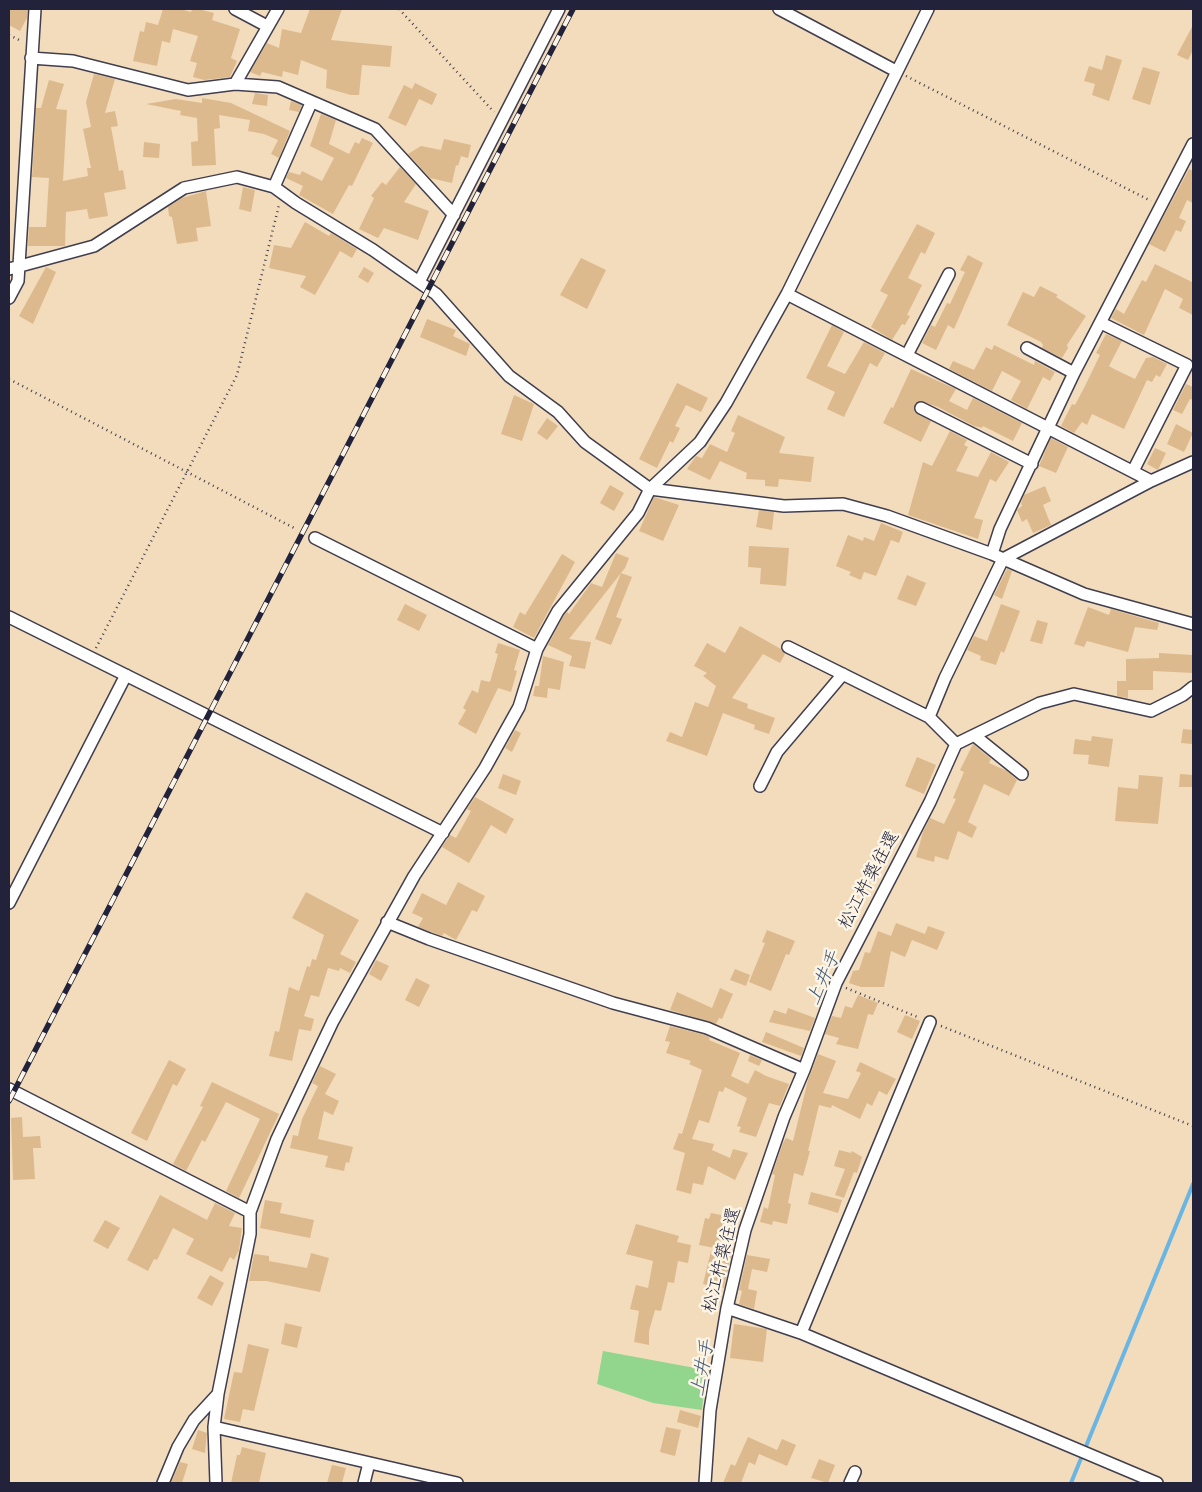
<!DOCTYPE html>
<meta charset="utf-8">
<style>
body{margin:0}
#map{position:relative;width:1202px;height:1492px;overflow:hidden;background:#f2dcbc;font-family:"Patrick Hand",sans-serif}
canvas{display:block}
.frame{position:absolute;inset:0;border:10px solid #22223b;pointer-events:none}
</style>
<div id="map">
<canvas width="1202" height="1492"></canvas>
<div class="frame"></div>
</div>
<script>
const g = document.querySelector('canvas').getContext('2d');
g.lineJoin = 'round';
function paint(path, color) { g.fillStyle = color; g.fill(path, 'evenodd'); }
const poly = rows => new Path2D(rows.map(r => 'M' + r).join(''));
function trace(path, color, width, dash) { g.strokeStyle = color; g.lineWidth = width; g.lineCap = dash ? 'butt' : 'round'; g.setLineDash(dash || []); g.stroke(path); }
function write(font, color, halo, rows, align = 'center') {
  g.font = font + ' "Patrick Hand","Klee One",sans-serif'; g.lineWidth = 5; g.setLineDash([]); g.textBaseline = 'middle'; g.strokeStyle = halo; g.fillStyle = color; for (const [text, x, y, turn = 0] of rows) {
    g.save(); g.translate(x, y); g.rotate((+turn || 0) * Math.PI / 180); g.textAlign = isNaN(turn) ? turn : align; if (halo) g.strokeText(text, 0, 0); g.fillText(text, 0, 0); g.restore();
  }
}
const green = poly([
 [603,1351,706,1370,702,1410,653,1403,597,1384]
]);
const stream = poly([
 [1071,1483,1193,1184]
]);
const building = poly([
 [9,9,28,9,27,18,20,31,9,25],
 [163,9,180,9,191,12,192,9,198,9,214,13,212,20,240,29,231,58,237,61,230,77,204,80,193,77,197,63,190,61,198,36,173,29,170,43,162,41,157,66,133,61,140,31,144,32,146,22,158,25],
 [310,9,342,9,331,40,392,46,390,67,362,65,359,95,351,95,326,88,327,70,301,60,298,75,283,71,282,77,262,72,260,76,250,72,267,43,279,48,282,29,301,33],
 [1193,25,1193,50,1188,60,1177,55],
 [1106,55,1122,60,1109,101,1092,95,1095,84,1084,81,1089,66,1102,70],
 [1143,67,1160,72,1150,105,1132,99],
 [94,74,115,79,105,113,115,111,118,126,111,127,119,171,123,170,126,189,104,193,108,216,89,219,87,209,66,212,65,246,28,246,29,227,46,227,49,178,32,177,36,108,41,108,49,80,64,84,56,109,67,110,63,181,88,176,87,168,91,168,83,129,91,127,86,102],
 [415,83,437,94,432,105,419,99,406,126,388,118,404,85,412,89],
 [255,93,268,95,267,106,252,104],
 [202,98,231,103,290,131,279,158,271,154,278,140,264,134,248,131,250,120,219,115,220,128,214,129,216,165,192,166,191,142,198,141,197,118,180,115,181,111,146,104,176,99,202,103],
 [291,101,302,105,299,112,289,110],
 [321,114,336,120,329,144,349,154,355,142,359,144,362,138,373,143,352,186,349,185,333,214,299,195,303,186,286,178,289,172,300,175,302,171,322,181,334,158,310,146],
 [444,139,471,145,468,158,461,156,458,166,456,165,452,183,430,178,408,154,421,146,441,150],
 [144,142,160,144,159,158,143,157],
 [400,167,416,184,404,202,429,211,418,240,384,228,378,238,359,229,374,198,371,196,382,182,386,185],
 [1189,169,1193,171,1193,203,1187,200,1179,218,1186,221,1181,232,1176,230,1165,252,1149,244],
 [243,187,255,190,251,212,239,209],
 [206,191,211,226,196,228,198,241,177,244,172,217,169,216,168,207,182,198],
 [305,222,329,236,331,233,357,249,352,258,340,251,315,295,300,287,306,276,269,268,274,245,291,248],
 [917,224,935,233,925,254,921,252,908,278,922,285,907,315,910,316,905,325,902,324,892,340,871,327,888,295,880,291],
 [968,255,983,263,954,329,948,325,936,350,922,343,931,325,935,327,947,303,950,304,965,272,960,270],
 [581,258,606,270,587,309,560,295],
 [1155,264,1192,282,1193,279,1193,315,1179,308,1183,299,1165,289,1144,335,1111,318,1116,309,1124,314,1142,280,1146,282],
 [46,267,56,272,33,324,19,316],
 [364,267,374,273,368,283,358,277],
 [1040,286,1058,295,1056,297,1086,316,1067,345,1068,348,1062,358,1042,348,1043,345,1041,342,1007,325,1023,292,1034,297],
 [427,319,456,330,453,336,470,344,466,356,420,337],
 [832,325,844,332,827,366,845,374,864,342,885,353,877,367,870,363,844,417,827,409,835,392,806,378],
 [1106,334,1122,341,1109,366,1114,369,1135,379,1146,358,1153,357,1167,364,1160,377,1156,375,1152,382,1147,380,1124,429,1092,414,1087,425,1082,422,1074,433,1061,426,1072,404,1075,405,1085,386,1100,355,1096,353],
 [994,345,1034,365,1035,361,1055,372,1050,381,1043,377,1027,409,1011,400,1021,381,1002,371,992,391,949,369,953,361,974,370,986,347,992,350],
 [911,369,956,389,949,401,967,410,973,398,1022,423,1013,441,983,426,982,428,974,426,938,407,921,401,915,404,915,412,931,421,921,442,883,423,891,407,893,408],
 [677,383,708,398,701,412,686,405,675,426,680,428,673,443,670,441,657,468,639,459],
 [1186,384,1193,387,1193,400,1190,399,1182,414,1173,410],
 [514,395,534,404,522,441,501,434],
 [738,415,785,437,779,453,814,457,811,482,779,479,778,487,765,486,765,480,746,479,747,473,720,461,710,480,687,469,696,456,702,458,710,444,727,452,735,433,731,431],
 [547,418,558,426,547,440,537,433],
 [1176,424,1193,433,1184,452,1167,444],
 [950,431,967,440,964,445,968,447,956,471,978,477,991,452,1009,462,996,482,990,479,974,518,983,520,978,539,908,515,923,462,932,466],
 [1051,438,1068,447,1056,473,1039,466],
 [1155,448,1166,453,1158,470,1147,464],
 [610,485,624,493,614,511,600,503],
 [1045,486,1051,501,1043,505,1051,525,1033,533,1027,519,1022,522,1017,510,1022,506,1021,503,1024,495],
 [654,497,679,505,663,541,639,531],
 [759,510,774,512,772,530,756,527],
 [881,523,903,532,899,543,891,540,876,576,864,572,861,580,849,575,851,572,836,566,848,535,863,541,864,537,874,541],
 [749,546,789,548,786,586,760,584,761,568,748,567],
 [616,553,629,558,625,568,569,639,591,642,585,669,569,666,572,656,548,645,564,615,567,612,569,614,591,583,602,587],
 [562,554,575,562,534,638,513,627,520,612,525,615],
 [1007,569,1012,571,1002,599,994,595],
 [621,573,632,577,616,617,622,619,611,645,595,639],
 [907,575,926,583,916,606,897,599],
 [405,604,427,615,419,631,397,620],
 [1001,604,1020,611,1004,653,1001,651,996,665,980,660,981,656,967,650,974,636,987,641],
 [1088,607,1109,615,1111,609,1159,623,1157,630,1135,627,1128,652,1087,641,1084,647,1074,644],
 [1037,620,1048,623,1042,644,1030,641],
 [740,626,781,649,785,654,780,663,763,654,732,698,748,704,747,708,775,718,769,734,754,729,755,725,723,713,707,756,666,741,670,732,682,737,695,702,708,707,716,686,703,676,707,673,694,666,707,643,725,653],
 [498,643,520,650,514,670,517,671,511,692,498,688,476,734,458,724,466,710,463,708,472,690,478,693,481,680,490,682,498,654,495,653],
 [1159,653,1193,655,1193,673,1153,671,1153,690,1128,690,1128,698,1117,696,1117,681,1126,681,1126,659,1159,658],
 [543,656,564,662,560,690,548,688,547,698,533,696,535,686,539,686],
 [1183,729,1193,730,1193,744,1181,743],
 [515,730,521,733,512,752,505,748],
 [1092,736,1113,739,1109,767,1088,764,1089,755,1073,754,1075,739,1091,741],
 [973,744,991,759,989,763,1007,771,1017,780,1009,796,984,784,968,822,977,827,972,838,958,831,948,860,935,856,934,862,916,857,923,832,930,818,944,824,956,799,953,798,964,772,960,770],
 [917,757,936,765,924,794,905,786],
 [503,774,521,781,516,795,498,788],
 [1180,774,1193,775,1193,787,1179,787],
 [1139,775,1163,777,1158,824,1115,821,1118,787,1138,789],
 [475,797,514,819,506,834,491,825,469,863,442,847,450,835,456,838,471,811,467,809],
 [458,882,485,896,477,912,472,910,456,940,444,933,442,936,418,927,423,918,412,913,422,893,446,905],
 [306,892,359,920,340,954,356,962,350,973,340,968,339,971,328,968,319,997,311,995,304,1016,314,1019,311,1031,299,1029,292,1061,269,1056,275,1031,279,1032,289,987,299,991,307,966,310,967,312,959,316,960,324,935,292,918],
 [896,923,925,934,928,926,945,932,937,950,912,940,905,957,891,951,884,987,861,987,849,983,853,971,859,970,865,952,870,953,878,931,891,936],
 [767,930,795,941,789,955,786,954,771,991,749,982,765,943,762,942],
 [376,960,389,966,381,981,369,974],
 [735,969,750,975,746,986,730,980],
 [416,978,430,985,419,1007,405,1000],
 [720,988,733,994,722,1019,719,1018,716,1024,670,1010,677,992,712,1008],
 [858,995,878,1003,873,1015,868,1014,858,1049,836,1044,839,1038,825,1034,832,1016,841,1018,845,1006,852,1008],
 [788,1008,815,1018,810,1031,769,1022,774,1010,786,1014],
 [905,1015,920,1021,912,1039,897,1032],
 [670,1026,705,1035,710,1038,709,1040,740,1053,731,1076,748,1084,755,1070,766,1076,789,1084,780,1106,769,1103,756,1137,739,1132,741,1127,737,1126,747,1098,725,1087,723,1092,719,1091,709,1123,699,1120,692,1139,714,1144,712,1150,730,1158,733,1149,748,1153,735,1180,708,1166,703,1185,693,1183,691,1194,676,1190,685,1153,673,1149,679,1133,682,1134,702,1070,689,1064,691,1061,666,1053,670,1042,665,1041],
 [766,1032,804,1048,801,1056,762,1042],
 [818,1054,836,1061,823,1093,848,1099,861,1073,856,1071,860,1062,896,1079,887,1095,879,1091,872,1106,867,1103,860,1119,832,1105,831,1108,819,1105,808,1151,810,1151,803,1176,794,1173,788,1203,791,1204,787,1224,773,1221,772,1225,760,1222,764,1207,768,1209,775,1175,772,1174,783,1143,786,1138,793,1141,808,1080],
 [750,1055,762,1060,759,1066,748,1061],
 [169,1060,186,1069,177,1086,173,1084,147,1141,131,1133],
 [320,1066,336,1074,325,1094,339,1101,333,1115,324,1111,318,1139,353,1147,349,1163,346,1162,344,1171,325,1167,328,1156,290,1148,293,1135,298,1136,302,1119,318,1086,312,1083],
 [212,1082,279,1114,239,1198,226,1191,260,1119,226,1102,205,1142,202,1140,186,1171,173,1164,203,1107,200,1106],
 [22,1117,23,1137,40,1136,41,1148,33,1148,35,1179,13,1180,11,1118],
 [839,1150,851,1153,852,1151,862,1157,857,1173,854,1172,844,1198,835,1195,845,1169,834,1166],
 [811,1192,842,1200,838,1213,808,1204],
 [160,1195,207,1220,215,1203,235,1213,229,1226,242,1228,239,1250,234,1260,230,1257,222,1272,186,1254,194,1239,173,1228,157,1260,154,1259,148,1271,127,1260],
 [265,1200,282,1203,280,1213,314,1220,310,1238,260,1228],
 [711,1213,726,1216,720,1249,699,1245,705,1218,709,1219],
 [105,1220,120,1228,108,1249,93,1241],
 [636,1224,679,1236,677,1242,691,1245,688,1263,678,1261,674,1283,668,1282,661,1311,655,1310,649,1331,649,1345,634,1342,639,1311,630,1309,636,1285,648,1288,653,1261,626,1254],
 [711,1251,731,1255,724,1288,703,1284],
 [311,1253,329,1258,320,1292,266,1281,249,1281,254,1254,269,1256,269,1261,307,1268],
 [747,1255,770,1259,767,1272,752,1269,748,1289,757,1291,754,1309,739,1304,742,1291,739,1290],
 [210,1275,224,1283,212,1306,197,1298],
 [285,1323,302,1327,297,1348,281,1344],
 [734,1324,767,1329,763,1362,730,1358],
 [248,1344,269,1349,254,1411,243,1409,240,1422,224,1419,234,1372,242,1373],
 [680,1410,701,1416,698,1428,677,1422],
 [666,1427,681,1430,675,1456,660,1452],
 [198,1430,207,1433,205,1453,192,1449],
 [748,1437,777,1450,782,1439,796,1445,787,1466,759,1454,755,1465,749,1462,741,1483,723,1483,731,1464,735,1466],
 [242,1447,266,1453,259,1483,231,1483,237,1455,240,1455],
 [819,1459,835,1465,828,1483,811,1478],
 [180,1462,188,1464,182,1483,171,1483],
 [332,1465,346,1468,342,1483,327,1483]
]);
const path = poly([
 [399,9,494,112],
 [9,35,21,41],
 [906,76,1151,201],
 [9,379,296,529],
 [96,648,237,375,279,205],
 [846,988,920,1018],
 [941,1026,1193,1126]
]);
const street = poly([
 [235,9,267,26],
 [779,9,896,71],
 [31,58,73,61,188,90,235,84,278,87,375,129,454,215],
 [235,84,278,9],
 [274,187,311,103],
 [9,269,94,246,184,188,237,177,274,187,296,203,373,250,436,294,509,376,558,412,585,442,650,489,784,506,843,504,887,516,992,554,1084,594,1193,624],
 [419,282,559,9],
 [787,294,1151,481],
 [9,298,18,281,35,9],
 [1101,323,1187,365,1133,471],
 [1027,348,1074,373],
 [907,355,949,274],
 [921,408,1032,464],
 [315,538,537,649],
 [992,554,1000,529,1074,373,1193,144],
 [9,617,443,833],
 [788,647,929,717],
 [975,736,1022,774],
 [956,744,929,717,945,678,1003,559,1151,481,1193,462],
 [760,786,777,752,843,674],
 [9,903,126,675],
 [387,922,429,939,613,1003,707,1028,804,1070],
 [9,1089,250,1212],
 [727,1308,801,1333,1157,1483],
 [801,1333,930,1022],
 [214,1427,457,1483],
 [163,1483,178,1447,194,1420,218,1394],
 [216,1483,214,1427,218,1394,250,1234,250,1212,277,1139,333,1021,414,876,485,768,519,707,537,649,558,611,638,513,650,489,700,442,726,403,787,294,928,9],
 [364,1483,369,1463],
 [705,1483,710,1410,727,1308,745,1230,784,1117,804,1070,836,983,930,802,956,744,1040,703,1074,694,1151,711,1183,695,1193,687],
 [850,1483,855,1472]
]);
const rail = poly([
 [9,1101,573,9]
]);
const streetNames = [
 ["松江杵築往還",869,880,-62],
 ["松江杵築往還",722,1260,-76]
];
const waterNames = [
 ["上井手",824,978,-66],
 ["上井手",703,1368,-79]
];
paint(green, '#92d58d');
trace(stream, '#6bb5e3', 4);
paint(building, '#ddba8d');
trace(street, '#413e4e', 14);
trace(path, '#413e4e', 2.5, [1, 4]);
trace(street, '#fff', 11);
trace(rail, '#22223b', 5.5);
trace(rail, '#fcf5e5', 4, [11]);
write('18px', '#22223b', '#fcf5e5', streetNames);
write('italic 19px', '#3c5576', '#fcf5e5', waterNames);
</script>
